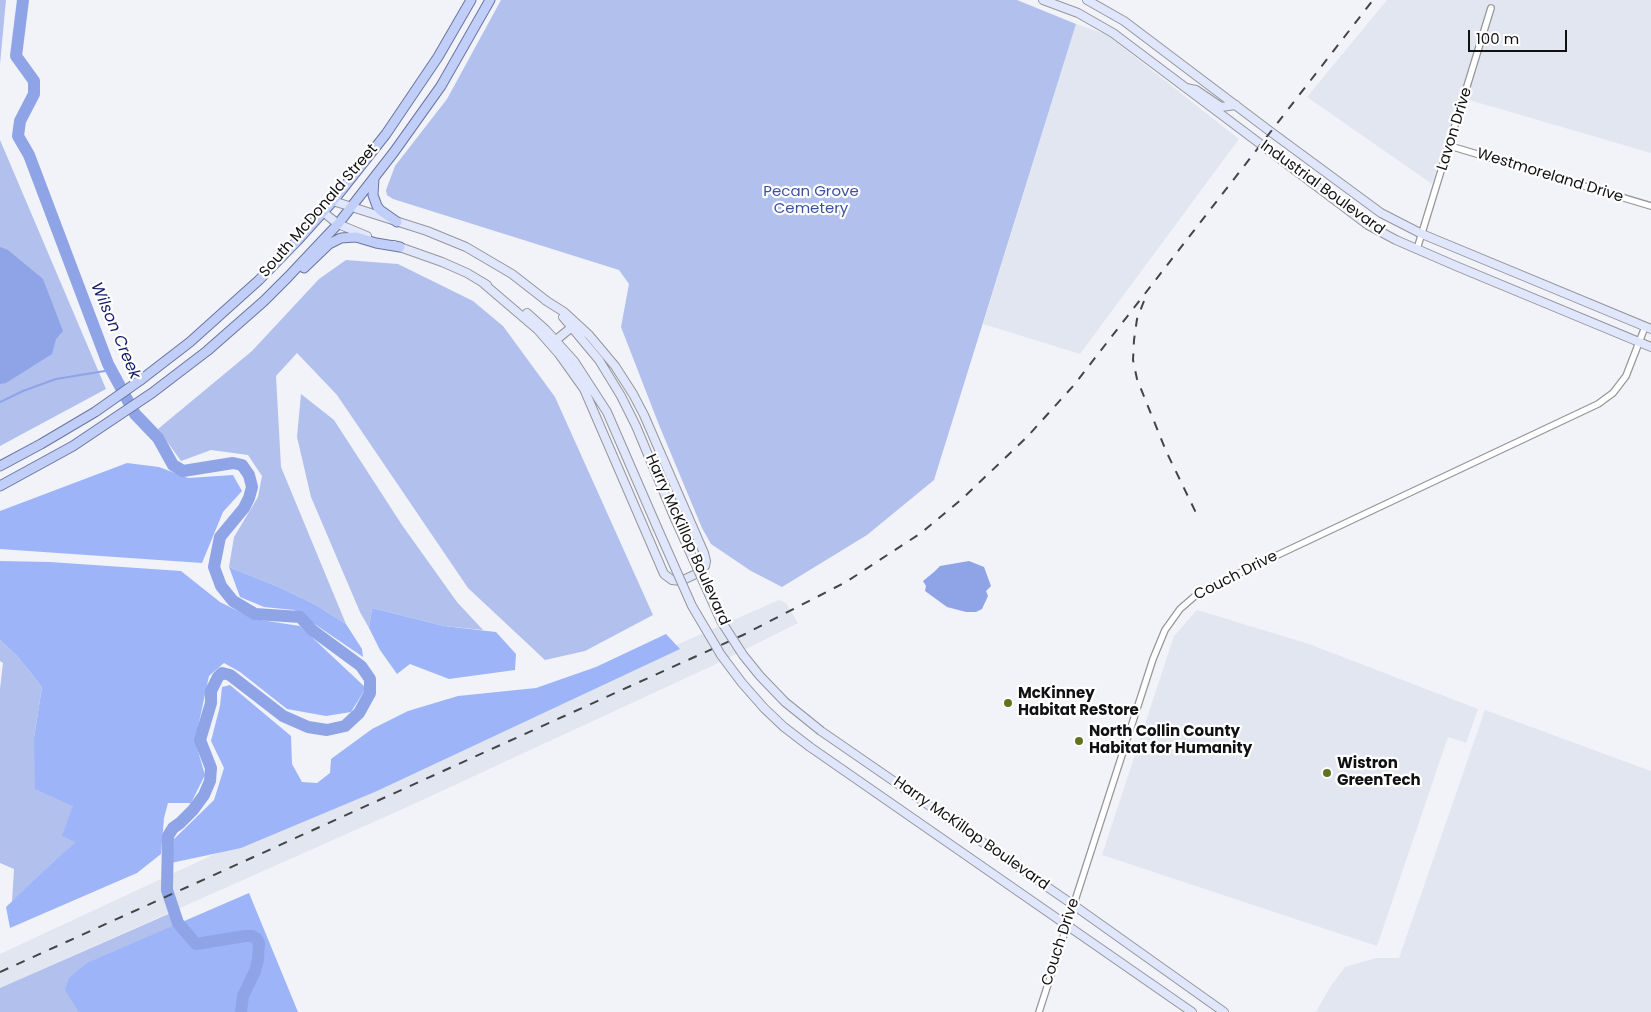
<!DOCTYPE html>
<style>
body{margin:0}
#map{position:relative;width:1651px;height:1012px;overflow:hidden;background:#f2f3f8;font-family:Poppins,sans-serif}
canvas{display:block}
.scale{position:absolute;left:1468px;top:30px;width:99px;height:22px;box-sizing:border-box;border:2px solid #111113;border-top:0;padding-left:6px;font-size:15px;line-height:18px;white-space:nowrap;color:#111113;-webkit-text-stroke:4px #fff;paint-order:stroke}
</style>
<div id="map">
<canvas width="1651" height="1012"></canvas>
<div class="scale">100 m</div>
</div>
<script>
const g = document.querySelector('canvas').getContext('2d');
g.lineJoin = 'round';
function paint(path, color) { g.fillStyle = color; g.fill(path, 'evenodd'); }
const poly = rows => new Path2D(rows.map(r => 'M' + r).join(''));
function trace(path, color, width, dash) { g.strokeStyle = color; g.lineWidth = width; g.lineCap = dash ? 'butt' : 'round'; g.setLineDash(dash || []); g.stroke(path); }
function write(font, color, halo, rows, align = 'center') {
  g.font = font + ' Poppins,sans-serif'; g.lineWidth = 4.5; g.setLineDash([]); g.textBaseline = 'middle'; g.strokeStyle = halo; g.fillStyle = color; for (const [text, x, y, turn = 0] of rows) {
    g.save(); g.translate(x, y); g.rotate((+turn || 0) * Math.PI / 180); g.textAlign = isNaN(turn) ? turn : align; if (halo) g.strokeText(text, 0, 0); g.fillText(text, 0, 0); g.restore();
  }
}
const built = poly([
 [1387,0,1651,0,1651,153,1459,97,1432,184,1307,97],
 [1076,24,1106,34,1239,139,1080,354,983,324],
 [779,600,786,603,798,623,714,665,405,808,0,988,0,954,453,743],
 [1197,610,1309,644,1478,709,1466,743,1448,737,1377,946,1102,855,1174,636],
 [1485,710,1651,771,1651,1012,1316,1012,1330,987,1345,967,1376,958,1399,958]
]);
const green = poly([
 [0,0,6,0,0,64],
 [501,0,1017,0,1076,24,934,480,867,535,782,587,751,571,711,544,702,528,659,425,621,327,629,284,619,270,393,199,387,195,386,190,395,166,447,99],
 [0,140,106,389,0,446],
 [346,260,398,264,473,301,503,326,555,397,653,615,585,651,545,660,468,588,337,395,297,353,276,376,281,467,346,624,316,605,281,588,229,567,234,537,258,497,262,476,248,455,211,450,181,461,158,429,252,351,319,279],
 [301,394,334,420,402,525,457,602,483,630,444,626,372,608,369,628,360,612,311,497,297,437],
 [0,640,17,656,42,687,34,738,73,806,77,842,55,860,12,902,14,869,0,863,0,689,3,663,0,661],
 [173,912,177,924,241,1012,0,1012,0,988]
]);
const forest = poly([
 [127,463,159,467,188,478,233,475,242,491,223,512,202,563,0,549,0,511],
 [0,561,50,562,181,571,220,602,254,619,300,626,366,688,351,712,326,716,287,709,240,672,224,663,209,676,195,741,205,775,191,803,168,803,164,818,161,854,137,873,10,928,6,907,55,860,76,842,62,836,73,806,35,789,34,738,42,687,17,656,0,640],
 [229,567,281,588,316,605,346,624,362,649,363,657,294,610,264,607,240,597],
 [372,608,444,626,496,632,516,654,515,670,449,679,410,664,397,674,380,650,369,628],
 [666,634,680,649,377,791,241,848,171,863,174,839,214,800,224,768,211,741,220,706,222,687,230,685,291,736,292,764,302,782,317,783,330,773,331,759,372,729,408,711,458,696,536,688,596,667],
 [249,893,298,1012,79,1012,65,990,69,978,87,963]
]);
const water = poly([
 [0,247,8,250,43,279,63,331,56,339,52,354,6,383,0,384],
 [969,561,984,567,991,586,986,591,988,596,982,609,976,612,966,612,947,607,925,591,926,586,923,581,934,572,940,566]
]);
const stream = poly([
 [0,402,23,391,56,379,111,370]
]);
const river = poly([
 [23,0,16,56,34,81,34,94,20,121,18,136,29,155,108,364,135,414,158,438,173,465,183,471,233,463,242,465,249,475,252,487,249,498,244,508,220,537,214,567,221,586,233,601,255,614,300,617,312,630,361,666,370,679,370,693,359,713,345,726,327,730,308,727,283,716,230,675,222,673,218,677,211,691,211,703,200,740,211,768,210,781,204,795,193,810,180,823,173,828,168,836,167,890,178,923,196,944,245,936,252,936,257,939,259,943,258,960,255,971,243,996,241,1012]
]);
const street = poly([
 [1450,146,1651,206],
 [1417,249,1491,8],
 [1039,1012,1153,659,1165,630,1180,609,1195,596,1214,585,1598,404,1613,393,1626,376,1645,327]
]);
const secondary = poly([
 [1043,0,1078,13,1113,33,1368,225,1396,240,1456,266,1651,347],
 [1087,0,1124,21,1271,132,1381,213,1422,234,1651,329],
 [1186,88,1196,90,1221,107,1236,105],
 [333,201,427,231,466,247,512,274,548,302],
 [323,212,338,224,367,236],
 [394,245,442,262,467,273,487,285],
 [483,283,538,330,559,354,584,389,664,574,672,580,681,581,698,573,705,566,706,561,704,553,644,415,633,394,615,366,589,335,564,312,545,300],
 [527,313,546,330,574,361,607,412,657,527],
 [563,317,599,360,621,396,636,426,675,519],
 [556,340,572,327],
 [821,731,1072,904,1224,1012],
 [810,747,1192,1012]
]);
const primary = poly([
 [374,178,373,195,377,206,380,210,397,222],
 [304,268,329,244,341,238,356,237,376,243,400,247],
 [0,466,41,444,95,412,142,379,190,342,259,280,297,241,333,201,386,134,438,57,471,0],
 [0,486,73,446,152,393,207,351,264,301,288,277,338,224,394,152,441,86,490,0]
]);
const rail = poly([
 [1144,301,1137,319,1134,340,1133,360,1137,379,1166,451,1198,517],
 [0,972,743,635,846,582,921,533,963,498,1027,437,1074,385,1373,0]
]);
const secondaryBridge = poly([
 [675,519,721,621,743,655,760,676,785,702,821,731],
 [657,527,692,606,721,655,742,683,764,708,784,727,810,747]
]);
const markers = [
 [1008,703,5,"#62721f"],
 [1079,741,5,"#62721f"],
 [1327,773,5,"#62721f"]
];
const streetNames = [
 ["Lavon Drive",1455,129,-73],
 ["Westmoreland Drive",1550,176,17],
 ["Industrial Boulevard",1322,188,36],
 ["South McDonald Street",319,211,-49],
 ["Harry McKillop Boulevard",687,540,66],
 ["Couch Drive",1236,576,-27],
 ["Harry McKillop Boulevard",971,834,35],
 ["Couch Drive",1061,942,-72]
];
const parkNames = [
 ["Pecan Grove",811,192],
 ["Cemetery",811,209]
];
const poiNames = [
 ["McKinney",1018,694],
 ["Habitat ReStore",1018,711],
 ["North Collin County",1089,732],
 ["Habitat for Humanity",1089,749],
 ["Wistron",1337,764],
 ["GreenTech",1337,781]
];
const waterNames = [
 ["Wilson Creek",115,331,67]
];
paint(built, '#e2e6f0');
paint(green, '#b1c0ed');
paint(forest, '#9db4f8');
paint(water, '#8ea4e7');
trace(stream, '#8ea4e7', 2);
trace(river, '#8ea4e7', 12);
trace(street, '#96979b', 8);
trace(secondary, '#96979b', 10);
trace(primary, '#6876a3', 11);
trace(street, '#fff', 5.5);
trace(secondary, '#e0e6fb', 8);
trace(primary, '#c1cef7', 9);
trace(rail, '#434446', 2, [9, 9]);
trace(secondaryBridge, '#96979b', 10, []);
trace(secondaryBridge, '#e0e6fb', 8);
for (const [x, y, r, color] of markers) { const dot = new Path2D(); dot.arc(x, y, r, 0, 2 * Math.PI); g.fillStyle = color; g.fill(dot); trace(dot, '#fff', 2); }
write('15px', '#111113', '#fff', streetNames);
write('15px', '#3c50a0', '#fff', parkNames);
write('bold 15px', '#111113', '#fff', poiNames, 'left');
write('italic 16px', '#141c69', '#fff', waterNames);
</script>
